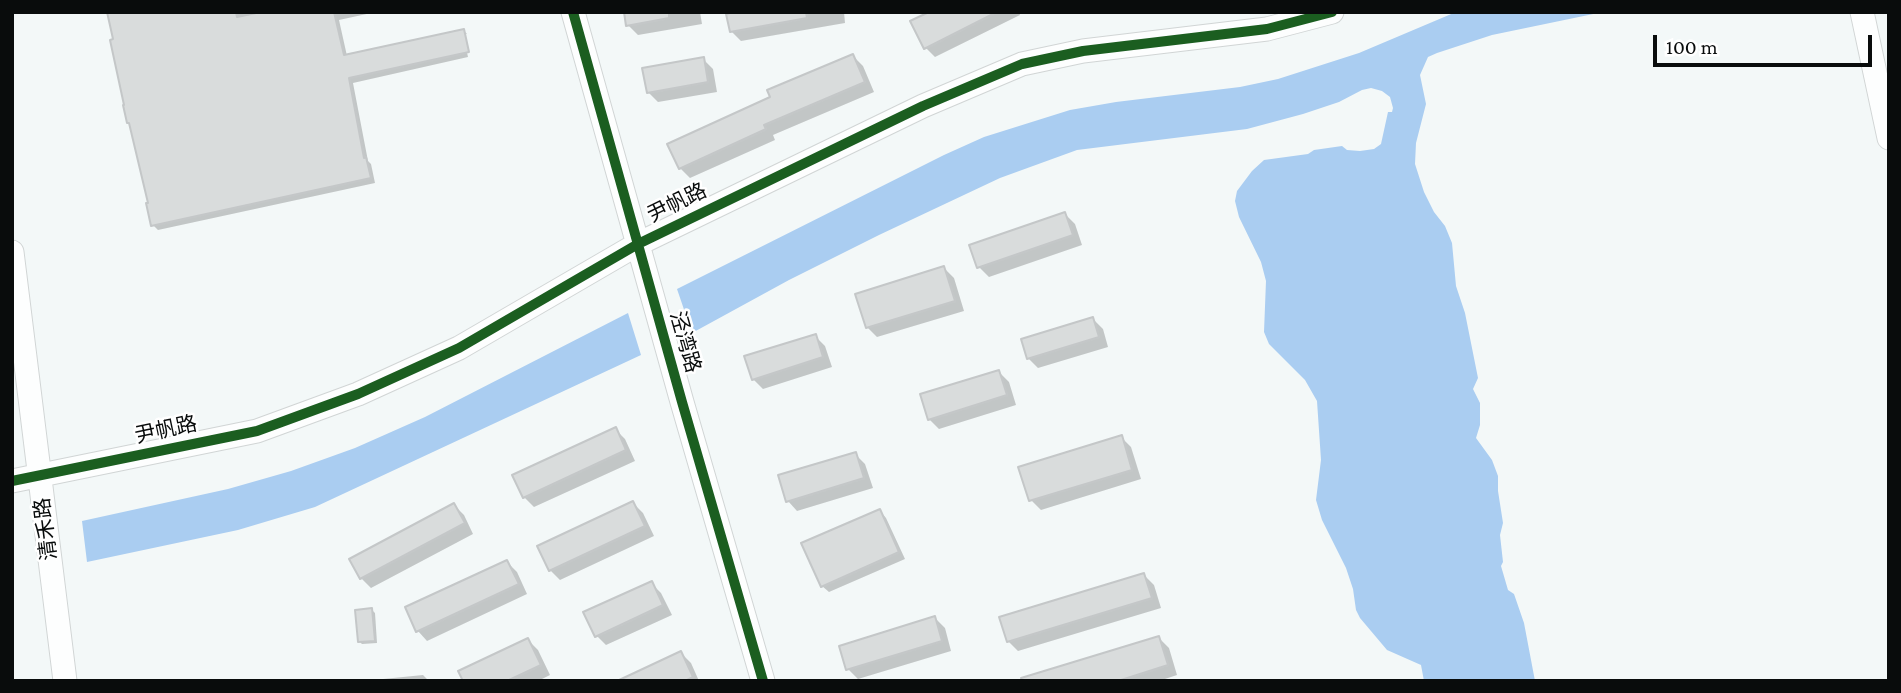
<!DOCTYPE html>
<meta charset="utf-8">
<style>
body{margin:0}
#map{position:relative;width:1901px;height:693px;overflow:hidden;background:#f3f8f8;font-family:"Crimson Pro",serif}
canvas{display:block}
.frame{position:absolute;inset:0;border:14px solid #090c0c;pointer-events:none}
.scale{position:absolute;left:1653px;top:35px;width:219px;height:32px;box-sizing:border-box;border:4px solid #090c0c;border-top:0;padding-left:9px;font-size:21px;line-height:24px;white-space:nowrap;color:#090c0c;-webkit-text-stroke:5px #fff;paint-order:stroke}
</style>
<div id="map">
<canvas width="1901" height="693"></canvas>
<div class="frame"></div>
<div class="scale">100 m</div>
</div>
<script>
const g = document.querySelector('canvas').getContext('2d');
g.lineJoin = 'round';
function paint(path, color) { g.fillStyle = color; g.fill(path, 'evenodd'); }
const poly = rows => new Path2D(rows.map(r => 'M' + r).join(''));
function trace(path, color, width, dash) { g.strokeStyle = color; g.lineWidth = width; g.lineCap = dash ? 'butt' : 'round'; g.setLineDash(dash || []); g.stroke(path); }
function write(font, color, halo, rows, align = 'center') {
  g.font = font + ' "Crimson Pro","Noto Sans SC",serif'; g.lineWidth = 5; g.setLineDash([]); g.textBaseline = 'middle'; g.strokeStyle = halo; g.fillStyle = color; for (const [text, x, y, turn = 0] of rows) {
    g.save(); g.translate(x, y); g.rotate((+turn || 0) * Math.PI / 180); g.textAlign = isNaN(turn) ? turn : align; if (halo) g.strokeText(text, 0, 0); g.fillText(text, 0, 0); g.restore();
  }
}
const water = poly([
 [1456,12,1603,12,1492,35,1437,53,1428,57,1420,75,1426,104,1416,143,1415,164,1424,192,1434,212,1445,226,1452,243,1456,286,1465,313,1478,378,1473,389,1480,403,1480,425,1476,438,1492,460,1498,476,1498,491,1503,523,1500,535,1503,562,1501,566,1508,590,1514,594,1524,623,1535,681,1424,681,1421,665,1387,650,1360,618,1356,610,1353,589,1346,568,1322,520,1316,500,1321,460,1317,401,1305,380,1269,344,1264,332,1266,281,1261,262,1239,217,1235,201,1237,191,1252,171,1264,160,1308,154,1314,150,1342,146,1347,150,1360,151,1374,149,1381,144,1388,112,1392,112,1393,108,1390,97,1382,91,1371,88,1362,90,1339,102,1303,114,1247,129,1077,150,1000,178,879,235,789,280,692,333,677,289,944,155,984,137,1070,110,1116,102,1240,87,1278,79,1359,53],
 [628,313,641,355,315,507,238,530,87,562,82,521,228,489,291,471,355,448,425,417]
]);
const shadow = poly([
 [109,12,376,12,339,20,347,56,463,30,467,34,463,34,468,57,353,83,368,161,371,164,375,183,158,230,153,225],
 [626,12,700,12,702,24,638,35,628,25],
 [744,12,844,12,845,23,741,41,731,31],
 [933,12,1019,12,1020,15,935,57,925,47],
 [853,56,863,66,874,92,773,135,775,140,690,178,680,168,773,98],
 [703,59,713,69,717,92,658,102,648,92],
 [1065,214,1075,224,1082,245,989,277,979,267],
 [944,268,954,278,964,311,877,337,867,327],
 [1093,319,1103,329,1108,347,1038,368,1028,358],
 [815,336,825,346,832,367,763,389,753,379],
 [999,372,1009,382,1016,405,939,429,929,419],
 [615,429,625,439,635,461,534,507,524,497,514,476],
 [1121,437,1131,447,1141,479,1041,510,1031,500],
 [855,454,865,464,873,488,797,511,788,501],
 [633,503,643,513,654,536,560,580,550,570],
 [454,505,464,515,473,534,371,588,361,578],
 [880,511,886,518,905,559,829,592,822,586],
 [507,562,517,572,527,594,427,641,418,631],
 [1144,575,1154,585,1161,608,1018,651,1008,641],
 [651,583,661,593,672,615,606,645,596,635],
 [372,610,375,613,377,643,362,644,359,641],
 [935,618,945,628,951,651,858,679,848,669],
 [1159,638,1169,648,1177,675,1159,681,1023,681],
 [528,640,538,650,550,675,538,681,465,681],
 [681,653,691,663,699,681,621,681],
 [423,675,429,681,363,681]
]);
const building = poly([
 [107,12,236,12,237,17,261,12,334,12,344,55,464,29,469,52,349,78,364,158,366,157,371,178,151,226,146,203,148,203,129,123,127,123,123,105,124,105,110,40,113,39,107,12],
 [624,12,669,12,669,18,626,26,624,12],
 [734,12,806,12,807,18,730,32,726,14,734,12],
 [929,12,997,12,924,49,910,21,929,12],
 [853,54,865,82,764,125,766,129,679,169,667,144,770,97,767,90,853,54],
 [704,57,708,82,647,93,642,68,704,57],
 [1065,212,1073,235,977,268,969,245,1065,212],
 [944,266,955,301,866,328,855,294,944,266],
 [1093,317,1099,337,1027,359,1021,339,1093,317],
 [816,334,823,357,752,380,744,356,816,334],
 [999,370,1007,395,928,420,920,394,999,370],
 [616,427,626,450,523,498,512,475,616,427],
 [1122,435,1132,470,1029,501,1018,467,1122,435],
 [856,452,864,478,786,502,778,475,856,452],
 [633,501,645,526,549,571,537,546,633,501],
 [454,503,465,523,360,579,349,559,454,503],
 [880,509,899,552,821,587,801,543,880,509],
 [507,560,519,584,416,632,405,607,507,560],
 [1144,573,1152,598,1007,642,999,617,1144,573],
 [652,581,663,605,595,637,583,612,652,581],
 [372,608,375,641,358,642,355,610,372,608],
 [935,616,942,641,846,670,839,646,935,616],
 [1159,636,1168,665,1118,681,1022,681,1021,678,1159,636],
 [528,638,541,665,507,681,463,681,458,671,528,638],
 [681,651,693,677,685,681,617,681,681,651]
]);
const tertiary = poly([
 [573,12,682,402,763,681],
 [1862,12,1889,138],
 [12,252,65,681],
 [12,481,257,431,358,394,459,348,638,244,923,106,1022,64,1083,51,1267,29,1332,12]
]);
const cycleway = poly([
 [573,12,682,402,763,681],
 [12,481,257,431,358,394,459,348,638,244,923,106,1022,64,1083,51,1267,29,1332,12]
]);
const streetNames = [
 ["尹帆路",677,203,-26],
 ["泾湾路",685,342,74],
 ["尹帆路",166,430,-12],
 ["清禾路",46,529,-97]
];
paint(water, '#aacdf1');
paint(shadow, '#0003');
paint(building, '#d9dcdc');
trace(building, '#c4c7c8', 2);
trace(tertiary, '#d1d5d5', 25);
trace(tertiary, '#fdfefe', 23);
trace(cycleway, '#1b5e20', 10);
write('21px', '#090c0c', '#fff', streetNames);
</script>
